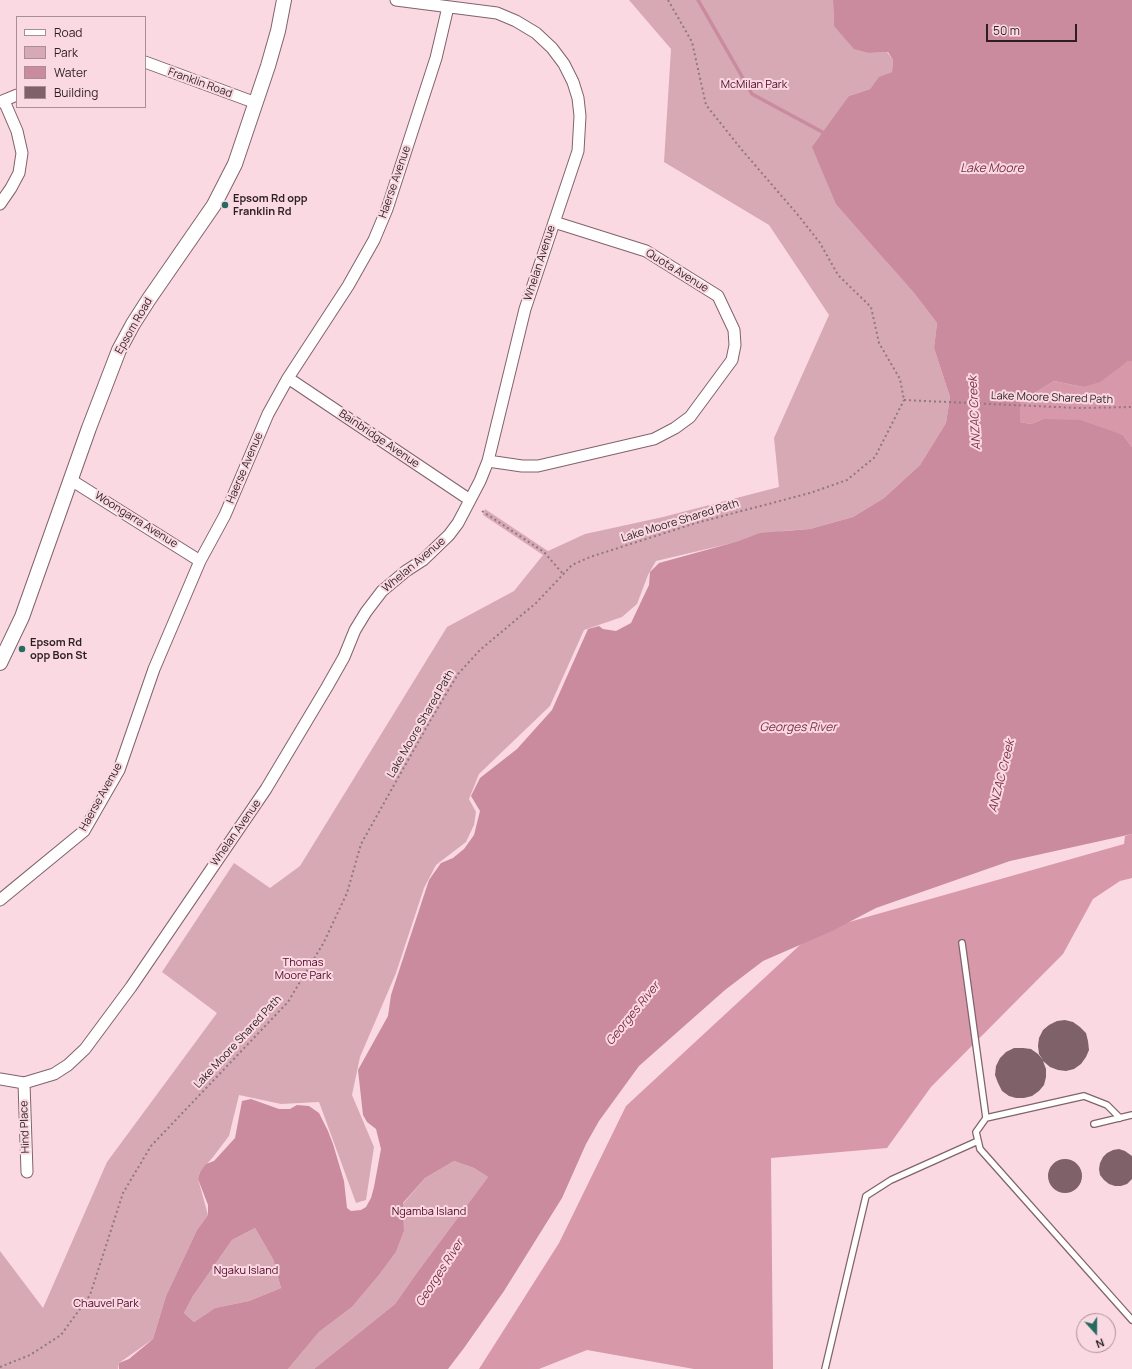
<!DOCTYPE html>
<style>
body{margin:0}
#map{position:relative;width:1132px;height:1369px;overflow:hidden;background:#fbd9e2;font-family:Manrope,sans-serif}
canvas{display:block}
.legend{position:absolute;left:16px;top:16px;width:130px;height:92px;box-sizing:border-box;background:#fbd9e2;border:1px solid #a88f95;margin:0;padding:5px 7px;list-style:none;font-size:12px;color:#2b1f22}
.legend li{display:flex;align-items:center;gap:8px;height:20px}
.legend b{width:20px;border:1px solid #a88f95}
.north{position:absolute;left:1076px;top:1313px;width:40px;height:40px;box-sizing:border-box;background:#fbd9e2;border:1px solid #a88f95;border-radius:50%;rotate:159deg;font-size:11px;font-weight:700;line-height:16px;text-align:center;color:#2b1f22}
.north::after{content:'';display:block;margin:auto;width:14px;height:18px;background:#256b60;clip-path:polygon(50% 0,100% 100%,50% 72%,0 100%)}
.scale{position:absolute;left:986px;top:24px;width:91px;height:18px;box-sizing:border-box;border:2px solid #2b1f22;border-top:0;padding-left:5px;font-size:12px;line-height:14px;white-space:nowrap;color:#2b1f22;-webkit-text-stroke:3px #fbd9e2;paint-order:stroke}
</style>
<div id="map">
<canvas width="1132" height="1369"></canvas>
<ul class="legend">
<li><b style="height:5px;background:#fff"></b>Road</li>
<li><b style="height:11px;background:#d7a9b5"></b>Park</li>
<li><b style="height:11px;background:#c98b9d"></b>Water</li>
<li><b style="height:11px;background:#7e6169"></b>Building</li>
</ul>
<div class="north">N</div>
<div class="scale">50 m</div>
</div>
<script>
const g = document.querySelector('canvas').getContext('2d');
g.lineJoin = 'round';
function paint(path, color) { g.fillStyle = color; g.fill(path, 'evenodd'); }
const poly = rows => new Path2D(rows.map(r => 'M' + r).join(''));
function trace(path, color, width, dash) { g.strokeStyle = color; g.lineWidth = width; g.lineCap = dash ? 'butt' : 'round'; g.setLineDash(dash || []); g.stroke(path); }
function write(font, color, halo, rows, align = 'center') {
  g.font = font + ' Manrope,sans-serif'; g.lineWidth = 4; g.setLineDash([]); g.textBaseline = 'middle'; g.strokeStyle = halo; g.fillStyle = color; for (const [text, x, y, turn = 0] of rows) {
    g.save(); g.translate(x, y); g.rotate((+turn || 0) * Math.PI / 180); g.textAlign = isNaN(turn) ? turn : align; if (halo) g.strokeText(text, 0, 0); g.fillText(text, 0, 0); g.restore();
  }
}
const green = poly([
 [629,0,833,0,834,26,869,53,887,52,893,60,892,72,879,78,870,89,849,96,887,262,914,293,937,323,934,348,950,397,946,423,920,465,884,498,853,517,810,529,783,531,656,561,648,575,637,604,622,617,584,630,550,706,479,774,469,799,476,812,474,825,466,842,436,865,424,888,396,973,360,1057,352,1095,374,1147,366,1200,356,1203,319,1102,281,1104,239,1095,229,1136,213,1157,200,1172,198,1179,208,1215,197,1230,166,1296,153,1339,119,1363,118,1369,0,1369,0,1251,43,1308,107,1162,217,1013,162,972,234,863,270,888,300,866,447,627,514,591,543,555,483,515,485,509,548,551,585,534,663,517,779,487,774,438,829,315,769,225,664,162,671,49],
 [454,1161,474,1168,488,1177,416,1274,395,1304,314,1369,288,1369,319,1332,352,1307,379,1275,396,1252,404,1231,403,1204,425,1178],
 [255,1228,273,1259,281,1288,249,1301,215,1308,194,1322,184,1313,193,1296,232,1240]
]);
const forest = poly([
 [1128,361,1132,361,1132,447,1123,435,1043,419,1031,424,1020,422,1020,402,1054,381,1083,387],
 [1132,834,1132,878,1120,881,1093,899,1063,954,931,1087,887,1148,771,1158,773,1369,694,1369,587,1350,539,1369,479,1369,559,1243,626,1106,814,932,1124,844,1125,836]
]);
const water = poly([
 [833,0,1132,0,1132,361,1128,361,1100,382,1083,387,1054,381,1020,402,1020,422,1031,424,1043,419,1080,420,1123,435,1132,447,1132,834,1010,861,876,908,832,931,763,961,725,990,639,1066,599,1121,586,1144,562,1198,504,1291,464,1348,448,1369,314,1369,395,1304,416,1274,488,1177,474,1168,454,1161,425,1178,403,1203,404,1231,396,1252,379,1275,352,1307,319,1332,288,1369,119,1369,119,1363,129,1359,153,1339,166,1296,197,1230,208,1215,208,1205,198,1179,200,1172,206,1164,214,1161,235,1138,242,1101,251,1099,279,1109,290,1109,297,1105,309,1106,319,1113,328,1131,333,1144,344,1181,347,1208,351,1211,361,1210,366,1207,371,1198,374,1187,381,1149,376,1129,367,1122,363,1115,358,1070,388,1016,391,995,429,880,441,863,453,858,464,849,474,835,480,811,471,796,480,778,517,749,552,710,588,629,599,626,603,629,616,631,631,623,649,585,650,572,659,563,739,541,760,533,810,529,853,517,884,498,920,465,946,423,950,397,934,348,937,323,914,293,836,204,812,147,849,96,870,89,879,77,892,72,893,60,888,52,869,53,854,49,834,26],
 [255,1228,273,1259,281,1288,249,1301,215,1308,194,1322,184,1313,193,1296,232,1240]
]);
const stream = poly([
 [698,0,752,94,826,134]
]);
const building = poly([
 [1065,1020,1073,1022,1080,1027,1086,1033,1088,1041,1089,1050,1086,1057,1081,1064,1074,1069,1066,1071,1058,1070,1050,1067,1043,1061,1046,1069,1046,1077,1044,1085,1039,1091,1032,1096,1024,1098,1016,1098,1009,1096,1002,1091,998,1083,995,1075,996,1066,1000,1058,1006,1052,1014,1048,1023,1048,1031,1049,1038,1054,1043,1060,1039,1054,1038,1046,1039,1038,1043,1030,1049,1025,1057,1021],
 [1119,1149,1125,1151,1132,1156,1132,1179,1127,1184,1121,1186,1115,1186,1109,1184,1104,1180,1100,1175,1099,1169,1100,1163,1103,1157,1107,1153,1113,1150],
 '1048 1176a17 17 0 1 1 34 0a17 17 0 1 1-34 0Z'
]);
const path = poly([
 [668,0,692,42,706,105,742,150,798,215,820,243,838,275,871,307,879,343,900,379,904,400],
 [904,400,1078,408,1132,407],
 [482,511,544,552,563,574],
 [0,1367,30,1355,61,1335,90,1295,123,1193,151,1146,288,1002,324,942,347,893,361,844,430,721,458,674,480,650,536,603,572,565,590,557,696,523,810,493,847,480,875,457,904,400]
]);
const service = poly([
 [962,943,986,1118],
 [1120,1118,1107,1105,1084,1096,986,1118,976,1132,980,1149,1132,1320],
 [1094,1124,1132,1115],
 [825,1369,866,1196,891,1180,978,1141]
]);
const minor = poly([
 [145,62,256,103],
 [0,102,17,95],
 [0,204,11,188,19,173,22,153,17,131,4,101],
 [288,378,470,500],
 [488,461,522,466,538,466,654,439,675,428,690,417,732,360,735,345,734,330,718,296,646,251,554,222],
 [71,480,200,561],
 [0,900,84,831,119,770,154,669,200,561,225,515,268,414,288,378,348,286,374,240,387,209,436,58,448,7],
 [0,1079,24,1083,54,1074,68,1065,85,1049,131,987,266,789,327,687,344,657,355,630,366,612,382,591,406,571,423,560,449,535,458,523,480,481,488,461,525,309,578,151,580,116,578,98,573,82,564,64,552,48,536,33,516,21,497,13,396,0],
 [24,1083,27,1172]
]);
const tertiary = poly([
 [0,663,22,617,89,428,119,350,133,324,149,299,214,205,235,164,268,66,278,31,284,0]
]);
const markers = [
 [225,205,4,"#256b60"],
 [22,649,4,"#256b60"]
];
const streetNames = [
 ["Franklin Road",200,83,20],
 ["Haerse Avenue",395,182,-71],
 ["Whelan Avenue",540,263,-72],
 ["Quota Avenue",677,271,32],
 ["Epsom Road",134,326,-60],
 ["Lake Moore Shared Path",1052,398,2],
 ["Bainbridge Avenue",379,439,34],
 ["Haerse Avenue",245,468,-67],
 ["Woongarra Avenue",136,520,32],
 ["Lake Moore Shared Path",680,521,-17],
 ["Whelan Avenue",414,565,-40],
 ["Lake Moore Shared Path",421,724,-60],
 ["Haerse Avenue",101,797,-61],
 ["Whelan Avenue",236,833,-55],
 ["Lake Moore Shared Path",238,1042,-47],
 ["Hind Place",25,1127,-92]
];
const parkNames = [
 ["McMilan Park",754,85],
 ["Thomas",303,963],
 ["Moore Park",303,976],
 ["Ngamba Island",429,1212],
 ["Ngaku Island",246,1271],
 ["Chauvel Park",106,1304]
];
const poiNames = [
 ["Epsom Rd opp",233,199],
 ["Franklin Rd",233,212],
 ["Epsom Rd",30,643],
 ["opp Bon St",30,656]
];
const waterNames = [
 ["Lake Moore",992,169],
 ["ANZAC Creek",975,413,-93],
 ["Georges River",798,728],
 ["ANZAC Creek",1002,776,-76],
 ["Georges River",633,1014,-51],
 ["Georges River",440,1273,-57]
];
paint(green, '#d7a9b5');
paint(forest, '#d798aa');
paint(water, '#c98b9d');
trace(stream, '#c98b9d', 3.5);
paint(building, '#7e6169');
trace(service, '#80636b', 8);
trace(minor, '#80636b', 13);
trace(tertiary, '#80636b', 16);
trace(path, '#8f787e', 2, [2, 3]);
trace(service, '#fff', 5.5);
trace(minor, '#fff', 11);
trace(tertiary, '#fff', 14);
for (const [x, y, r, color] of markers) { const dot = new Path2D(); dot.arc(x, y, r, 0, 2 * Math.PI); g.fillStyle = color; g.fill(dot); trace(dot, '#fbd9e2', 1.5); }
write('11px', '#2b1f22', '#fbd9e2', streetNames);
write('11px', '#510528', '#fbd9e2', parkNames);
write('bold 11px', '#2b1f22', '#fbd9e2', poiNames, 'left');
write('italic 12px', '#7a2f4a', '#fbd9e2', waterNames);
</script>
